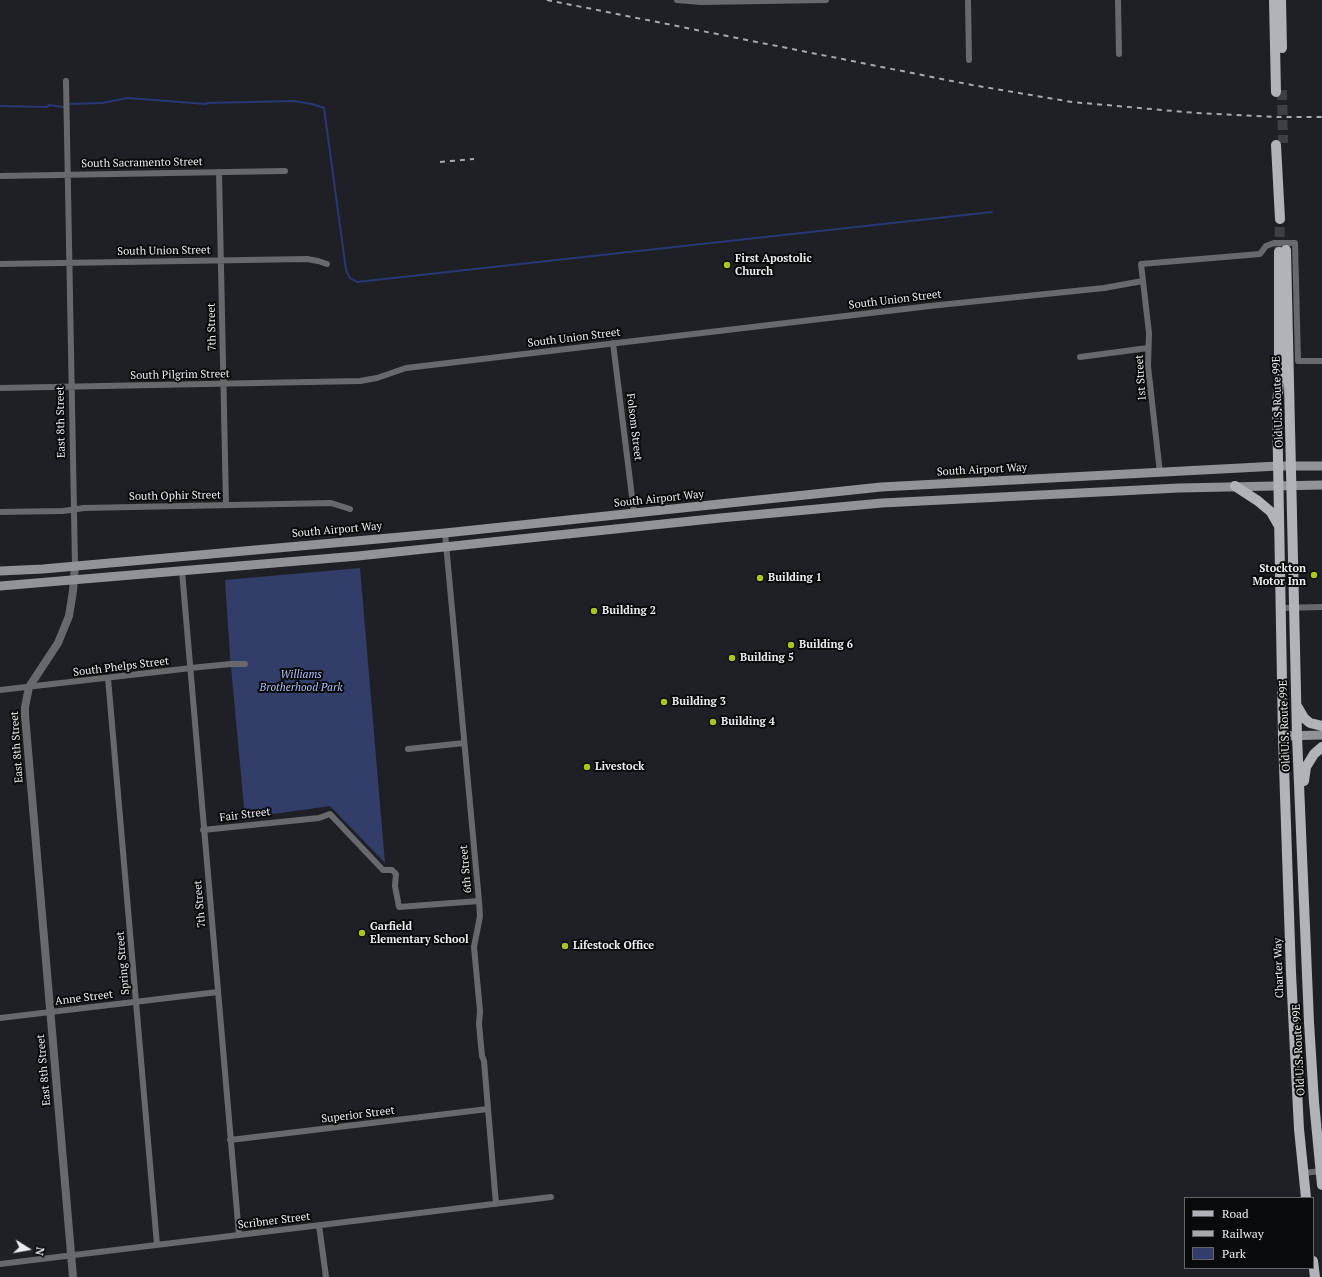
<!DOCTYPE html>
<style>
body{margin:0}
#map{position:relative;width:1322px;height:1277px;overflow:hidden;background:#1f2025;font-family:"PT Serif",serif}
canvas{display:block}
.legend{position:absolute;left:1184px;top:1197px;width:130px;height:72px;box-sizing:border-box;background:#090a0c;border:1px solid #646568;margin:0;padding:5px 7px;list-style:none;font-size:12px;color:#ecedf1}
.legend li{display:flex;align-items:center;gap:8px;height:20px}
.legend b{width:20px;border:1px solid #646568}
.north{position:absolute;left:8px;top:1229px;width:40px;height:40px;-webkit-text-stroke:3px #090a0c;paint-order:stroke;rotate:101deg;font-size:11px;font-weight:700;line-height:16px;text-align:center;color:#ecedf1}
.north::after{content:'';display:block;margin:auto;width:14px;height:18px;background:#ecedf1;clip-path:polygon(50% 0,100% 100%,50% 72%,0 100%)}
</style>
<div id="map">
<canvas width="1322" height="1277"></canvas>
<ul class="legend">
<li><b style="height:5px;background:#b1b3b8"></b>Road</li>
<li><b style="height:5px;background:#a8a9ad"></b>Railway</li>
<li><b style="height:11px;background:#323e69"></b>Park</li>
</ul>
<div class="north">N</div>
</div>
<script>
const g = document.querySelector('canvas').getContext('2d');
g.lineJoin = 'round';
function paint(path, color) { g.fillStyle = color; g.fill(path, 'evenodd'); }
const poly = rows => new Path2D(rows.map(r => 'M' + r).join(''));
function trace(path, color, width, dash) { g.strokeStyle = color; g.lineWidth = width; g.lineCap = dash ? 'butt' : 'round'; g.setLineDash(dash || []); g.stroke(path); }
function write(font, color, halo, rows, align = 'center') {
  g.font = font + ' "PT Serif",serif'; g.lineWidth = 4; g.setLineDash([]); g.textBaseline = 'middle'; g.strokeStyle = halo; g.fillStyle = color; for (const [text, x, y, turn = 0] of rows) {
    g.save(); g.translate(x, y); g.rotate((+turn || 0) * Math.PI / 180); g.textAlign = isNaN(turn) ? turn : align; if (halo) g.strokeText(text, 0, 0); g.fillText(text, 0, 0); g.restore();
  }
}
const green = poly([
 [360,568,385,863,330,806,245,818,230,656,225,580]
]);
const stream = poly([
 [0,106,47,107,49,105,63,107,67,104,102,103,128,98,206,104,207,103,294,101,312,104,324,108,346,270,350,278,357,282,992,212]
]);
const primaryTunnel = poly([
 [1282,90,1283,143],
 [1279,252,1280,219]
]);
const minor = poly([
 [677,0,701,2,826,0],
 [968,0,969,60],
 [1118,0,1119,54],
 [66,81,75,565],
 [219,172,226,505],
 [0,176,285,171],
 [0,264,307,259,318,261,327,264],
 [1143,281,1149,333,1148,366,1160,473],
 [613,343,634,513],
 [1080,357,1148,348],
 [0,388,360,381,377,378,406,368,930,306,1104,288,1143,281,1141,264,1260,254,1266,246,1274,243,1295,243,1298,361,1322,361],
 [0,512,63,511,84,508,331,503,350,509],
 [445,533,479,901,480,916,474,947,480,1011,479,1024,482,1056,484,1061,496,1204],
 [182,571,239,1235],
 [1280,608,1322,607],
 [108,678,157,1245],
 [0,690,200,667,231,664,245,664],
 [408,749,464,743],
 [203,830,319,818,330,814,383,870,392,870,396,874,395,886,399,907,479,901],
 [0,1018,218,992],
 [230,1140,488,1109],
 [1303,1173,1322,1171],
 [319,1225,326,1277],
 [0,1264,551,1197]
]);
const tertiary = poly([
 [73,1277,25,715,25,707,29,687,58,643,69,616,73,591,75,565]
]);
const secondary = poly([
 [0,571,43,569,445,533,881,487,1278,466,1322,466],
 [0,586,358,556,720,518,882,503,1179,488,1322,485],
 [1283,736,1322,735]
]);
const primary = poly([
 [1274,0,1276,92],
 [1281,0,1282,48],
 [1276,145,1280,219],
 [1286,250,1297,736,1309,1022,1314,1102,1322,1185],
 [1279,252,1279,382,1277,405,1283,736,1291,973,1299,1129,1306,1198],
 [1235,486,1258,501,1271,512,1279,526],
 [1297,706,1304,718,1310,723,1322,726],
 [1304,781,1306,767,1314,754,1322,747],
 [1313,1261,1315,1277]
]);
const rail = poly([
 [547,0,972,85,1072,102,1196,113,1278,117,1322,117],
 [440,162,474,159]
]);
const markers = [
 [727,265,4,"#a8c71c"],
 [1314,575,4,"#a8c71c"],
 [760,578,4,"#a8c71c"],
 [594,611,4,"#a8c71c"],
 [791,645,4,"#a8c71c"],
 [732,658,4,"#a8c71c"],
 [664,702,4,"#a8c71c"],
 [713,722,4,"#a8c71c"],
 [587,767,4,"#a8c71c"],
 [362,933,4,"#a8c71c"],
 [565,946,4,"#a8c71c"]
];
const streetNames = [
 ["South Sacramento Street",142,163,-1],
 ["South Union Street",164,251,-1],
 ["South Union Street",895,300,-7],
 ["7th Street",212,327,-91],
 ["South Union Street",574,338,-7],
 ["South Pilgrim Street",180,375,-1],
 ["1st Street",1141,378,-94],
 ["Old U.S. Route 99E",1278,402,-92],
 ["East 8th Street",61,422,-91],
 ["Folsom Street",634,427,83],
 ["South Airport Way",982,470,-3],
 ["South Ophir Street",175,496,-1],
 ["South Airport Way",659,499,-6],
 ["South Airport Way",337,530,-5],
 ["South Phelps Street",121,667,-7],
 ["Old U.S. Route 99E",1285,726,-92],
 ["East 8th Street",17,747,-94],
 ["Fair Street",245,815,-7],
 ["6th Street",466,869,-95],
 ["7th Street",200,904,-95],
 ["Spring Street",123,963,-95],
 ["Charter Way",1279,968,-92],
 ["Anne Street",84,998,-7],
 ["Old U.S. Route 99E",1299,1050,-93],
 ["East 8th Street",44,1070,-95],
 ["Superior Street",358,1115,-7],
 ["Scribner Street",274,1221,-7]
];
const poiNames = [
 ["First Apostolic",735,259],
 ["Church",735,272],
 ["Stockton",1306,569,"right"],
 ["Motor Inn",1306,582,"right"],
 ["Building 1",768,578],
 ["Building 2",602,611],
 ["Building 6",799,645],
 ["Building 5",740,658],
 ["Building 3",672,702],
 ["Building 4",721,722],
 ["Livestock",595,767],
 ["Garfield",370,927],
 ["Elementary School",370,940],
 ["Lifestock Office",573,946]
];
const parkNames = [
 ["Williams",301,675],
 ["Brotherhood Park",301,688]
];
paint(green, '#323e69');
trace(stream, '#293774', 2);
trace(primaryTunnel, '#3e3f44', 10, [10, 5]);
trace(minor, '#68696c', 6);
trace(tertiary, '#68696c', 8);
trace(secondary, '#919397', 9);
trace(primary, '#b1b3b8', 10);
trace(rail, '#a8a9ad', 2, [5, 5]);
for (const [x, y, r, color] of markers) { const dot = new Path2D(); dot.arc(x, y, r, 0, 2 * Math.PI); g.fillStyle = color; g.fill(dot); trace(dot, '#090a0c', 1.5); }
write('11px', '#ecedf1', '#090a0c', streetNames);
write('bold 11px', '#ecedf1', '#090a0c', poiNames, 'left');
write('italic 11px', '#aec0f8', '#090a0c', parkNames);
</script>
